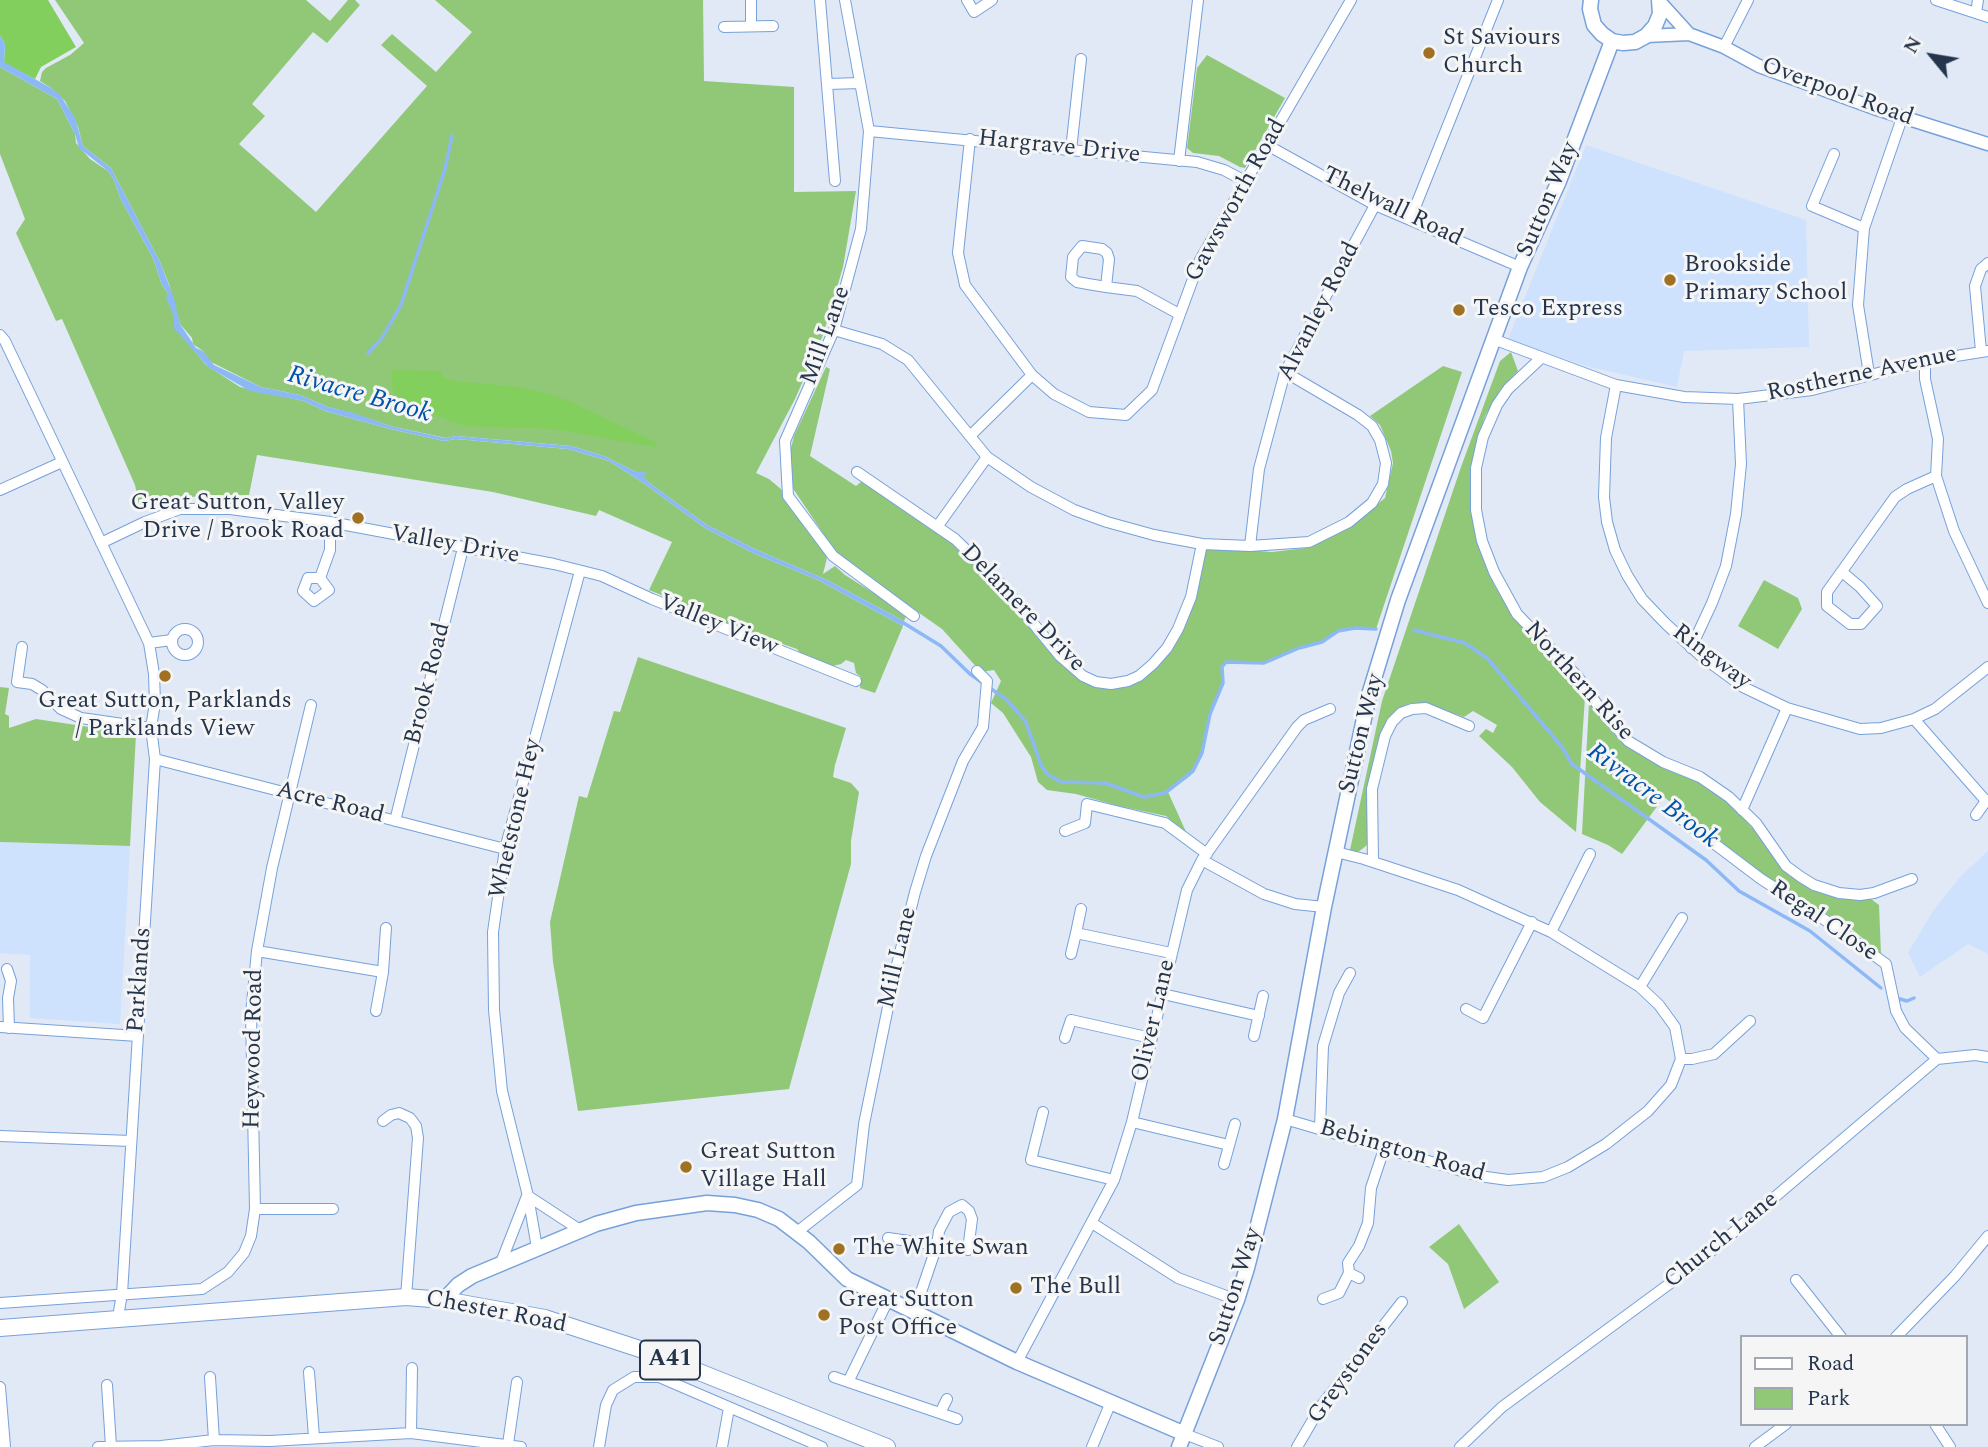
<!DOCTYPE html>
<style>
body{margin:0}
#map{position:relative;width:1988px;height:1447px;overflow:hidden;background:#e0e9f5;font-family:Spectral,serif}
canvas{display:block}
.legend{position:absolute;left:1740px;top:1335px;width:228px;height:91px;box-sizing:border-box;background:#f5f5f5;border:2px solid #a1a8b2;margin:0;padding:9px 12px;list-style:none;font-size:21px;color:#24354d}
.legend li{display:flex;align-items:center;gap:14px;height:35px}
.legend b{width:35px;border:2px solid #a1a8b2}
.north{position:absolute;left:1897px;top:21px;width:70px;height:70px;-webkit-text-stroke:5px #f5f5f5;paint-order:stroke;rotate:300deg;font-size:19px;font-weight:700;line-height:28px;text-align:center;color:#24354d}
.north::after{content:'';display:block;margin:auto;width:24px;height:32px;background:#24354d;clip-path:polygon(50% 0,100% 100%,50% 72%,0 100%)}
</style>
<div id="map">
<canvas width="1988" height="1447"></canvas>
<ul class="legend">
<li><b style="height:9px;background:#fff"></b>Road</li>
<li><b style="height:19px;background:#91c878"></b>Park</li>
</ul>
<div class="north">N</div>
</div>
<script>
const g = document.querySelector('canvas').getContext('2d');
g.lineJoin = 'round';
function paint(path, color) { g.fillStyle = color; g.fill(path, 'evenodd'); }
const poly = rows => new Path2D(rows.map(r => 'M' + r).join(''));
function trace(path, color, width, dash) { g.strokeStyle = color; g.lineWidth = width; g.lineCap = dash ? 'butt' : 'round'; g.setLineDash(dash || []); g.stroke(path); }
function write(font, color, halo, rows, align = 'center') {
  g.font = font + ' Spectral,serif'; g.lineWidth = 6; g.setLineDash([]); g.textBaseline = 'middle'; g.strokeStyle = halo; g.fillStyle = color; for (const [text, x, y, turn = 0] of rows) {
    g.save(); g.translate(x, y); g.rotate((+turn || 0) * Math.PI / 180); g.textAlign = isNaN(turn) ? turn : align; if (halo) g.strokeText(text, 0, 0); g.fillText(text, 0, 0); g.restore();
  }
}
const built = poly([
 [1586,145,1806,220,1809,347,1684,351,1677,387,1586,366,1508,339],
 [0,842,130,846,120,1024,30,1018,30,955,0,953],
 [1988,851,1988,954,1968,944,1920,977,1908,953,1933,911,1961,876]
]);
const green = poly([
 [55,0,306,0,330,21,348,0,355,0,360,5,327,43,313,32,252,104,265,116,239,144,316,212,427,86,381,45,392,34,436,72,472,32,435,0,703,0,704,81,794,87,794,192,856,191,843,267,823,335,795,399,756,473,769,479,782,490,811,530,827,558,823,574,835,566,845,575,907,614,904,621,827,580,757,550,707,525,648,482,642,475,646,472,636,472,604,456,571,446,456,436,446,438,390,426,355,414,328,407,300,395,261,387,209,361,203,351,193,344,192,338,180,324,169,284,160,262,111,168,83,146,78,127,65,101,51,88,40,81,42,72,46,68,70,55,84,43],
 [1207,55,1285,98,1245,168,1240,167,1219,156,1193,153,1187,148,1197,68],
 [0,67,57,99,75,134,76,143,90,159,108,171,114,180,121,200,153,258,162,285,168,293,174,316,192,348,206,365,240,387,304,401,325,411,386,428,444,441,456,439,568,449,609,461,642,482,705,528,753,553,818,580,903,626,875,693,860,688,861,677,856,673,854,663,846,660,841,664,833,666,800,653,797,649,711,619,708,614,649,590,672,542,599,510,596,516,493,492,257,455,249,495,198,496,161,503,140,510,135,485,62,319,56,321,16,233,25,219,0,154],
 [1511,352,1518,371,1500,390,1485,416,1475,447,1472,479,1476,532,1494,585,1517,621,1561,665,1585,697,1576,832,1540,802,1512,767,1479,736,1486,729,1493,733,1497,725,1473,711,1464,717,1427,704,1411,703,1398,708,1387,719,1378,743,1367,800,1371,837,1366,846,1358,852,1350,850,1382,701,1461,467,1500,361],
 [1443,366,1462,372,1376,629,1355,628,1338,631,1322,642,1299,648,1264,663,1226,662,1222,667,1223,683,1210,714,1202,753,1190,776,1168,792,1187,834,1166,816,1119,806,1076,794,1047,790,1038,782,1031,757,1003,713,991,703,1001,681,994,670,981,672,942,629,839,557,792,487,788,460,794,436,826,367,830,369,810,456,856,486,861,482,867,483,953,543,988,576,1056,660,1080,678,1107,688,1123,688,1136,683,1151,672,1180,635,1197,596,1202,556,1206,550,1221,548,1272,552,1306,548,1348,528,1385,498,1393,463,1391,451,1380,425,1370,416],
 [1764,580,1798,598,1802,609,1778,649,1738,626],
 [638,657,846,728,835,765,833,777,851,783,859,792,851,841,851,864,789,1089,578,1111,553,962,550,922,579,796,587,798,614,711,620,712],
 [0,687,9,688,5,714,9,716,9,728,36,719,136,734,130,846,0,842],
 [1589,703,1616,736,1640,753,1688,776,1726,800,1756,832,1785,871,1845,898,1871,899,1879,905,1881,954,1853,930,1755,871,1664,797,1622,854,1608,845,1582,834],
 [1459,1224,1499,1282,1464,1309,1448,1264,1429,1247]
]);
const forest = poly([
 [0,0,48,0,76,47,41,67,35,79,7,65,4,62,5,44,0,36],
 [391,370,441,371,443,377,454,381,518,387,543,392,567,400,657,443,655,447,553,429,464,426,417,408,393,393]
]);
const water = poly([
 [0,36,5,44,4,62,51,88,60,95,75,118,83,146,111,168,160,262,174,298,180,324,196,348,203,351,214,365,261,387,300,395,328,407,354,413,390,426,445,438,456,436,571,446,604,456,636,472,646,472,647,474,643,475,648,482,707,525,757,550,827,580,904,621,903,626,818,580,753,553,705,528,642,482,609,461,568,449,456,439,444,441,386,428,325,411,304,401,250,391,208,367,174,328,174,316,166,298,168,293,162,285,153,258,121,200,114,180,108,171,79,148,75,134,57,99,0,67]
]);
const stream = poly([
 [368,353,382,338,401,305,445,169,452,136],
 [902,622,941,646,970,674,1007,700,1026,722,1041,765,1047,774,1061,782,1105,783,1144,797,1165,793,1193,771,1202,753,1210,714,1223,683,1222,667,1226,662,1264,663,1299,648,1322,642,1338,631,1355,628,1376,629],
 [1414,630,1465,643,1488,659,1562,747,1572,764,1706,860,1739,891,1810,931,1881,988],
 [1900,999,1907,1001,1914,998]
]);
const minor = poly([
 [820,0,835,181],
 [845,0,869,131,861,229,834,330,785,441,788,496,833,556,914,616],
 [967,0,974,12,992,0],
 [1936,0,1988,17],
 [1976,13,1978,0],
 [751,26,751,0],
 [724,27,773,26],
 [1724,47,1748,0],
 [828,84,860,83],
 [869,131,1197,162,1224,170,1245,181],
 [970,139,958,253,965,285,1032,375,1054,394,1089,412,1126,415,1152,390,1200,260,1351,0],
 [1267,145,1375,205,1520,267],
 [1071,150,1081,59],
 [1834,154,1812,206,1864,228],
 [1179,161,1198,0],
 [1410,220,1498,0],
 [1106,287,1109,259,1107,253,1102,249,1082,246,1073,257,1071,277,1077,282,1088,284,1106,287,1137,291,1179,314],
 [834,330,882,344,908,360,987,457,1031,487,1074,510,1107,522,1154,535,1202,544,1250,546,1309,542,1349,522,1372,503,1383,484,1386,463,1380,440,1372,426,1358,415,1285,372],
 [0,335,5,341,149,643,154,674,155,703,151,728,155,759,122,1294,118,1317],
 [1493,339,1616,385,1684,397,1738,399,1812,390,1925,361,1988,351],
 [1981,351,1975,286,1981,269,1988,263],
 [1540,359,1508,389,1497,405,1483,437,1476,468,1476,510,1482,541,1494,572,1517,614,1578,677,1601,710,1628,741,1663,762,1700,777,1729,797,1756,823,1786,866,1801,877,1814,885,1839,893,1860,895,1874,893,1912,879],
 [1925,361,1925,379,1938,439,1936,476,1954,531,1988,603],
 [1869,374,1858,305,1864,228,1902,118],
 [1616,385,1606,438,1604,497,1607,522,1615,550,1627,575,1642,599,1666,624,1701,656,1743,687,1787,708,1860,729,1881,728,1914,719,1935,709,1988,667],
 [970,436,1032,375],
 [857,472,955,539,1001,584,1060,656,1083,676,1096,682,1111,684,1128,681,1139,676,1153,664,1167,648,1178,629,1191,597,1202,544],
 [0,490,62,462],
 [937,527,987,457],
 [101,543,145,522,180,509,230,509,330,522,554,564,602,576,652,599,856,681],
 [1250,546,1259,469,1285,372,1375,205],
 [1842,572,1860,587,1877,606,1861,624,1850,624,1827,606,1827,592,1895,497,1907,489,1936,476],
 [320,578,308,578,303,591,314,601,329,590,320,578,330,550,330,522],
 '172 642a13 13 0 1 1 26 0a13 13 0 1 1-26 0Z',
 [149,643,172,640],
 [22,647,17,682,32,684,42,690,61,709,81,718,151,728],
 [1691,648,1712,603,1726,566,1736,514,1741,464,1738,399],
 [1914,719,1986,801,1988,800],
 [155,759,505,849],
 [1742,810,1787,708],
 [1671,811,1761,879,1828,922,1886,964,1896,1011,1905,1028,1937,1059],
 [1976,815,1986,801],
 [395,821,463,548],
 [1065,831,1085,823,1087,804,1165,823,1207,854],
 [1336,852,1364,859,1458,890,1551,932,1640,987,1659,1005,1675,1027,1681,1059],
 [1202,860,1264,894,1295,904,1324,907],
 [1373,862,1372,789,1385,736,1392,722,1401,713,1412,709,1426,708,1469,726],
 [1551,932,1590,854],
 [1076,933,1081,909],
 [257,951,383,972,386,928],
 [1071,954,1076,933,1171,953],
 [7,969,11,981,8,998,9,1028],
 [1640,987,1682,918],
 [1163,994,1259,1016],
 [1466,1009,1483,1018,1532,922],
 [376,1011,383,972],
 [0,1027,138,1036],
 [1254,1036,1263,996],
 [1065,1038,1071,1020,1151,1038],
 [1043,1112,1031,1160,1114,1180],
 [1285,1119,1479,1176,1508,1180,1543,1177,1568,1167,1606,1144,1648,1111,1671,1085,1681,1059,1692,1059,1714,1054,1750,1021],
 [383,1121,391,1115,399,1113,410,1118,416,1126,418,1138,406,1297],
 [1132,1122,1229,1145],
 [1320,1128,1323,1046,1339,993,1350,973],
 [0,1136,131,1141],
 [1224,1164,1235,1124],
 [528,1196,580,1230],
 [255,1209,333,1209],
 [1092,1223,1178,1278,1237,1300],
 [797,1232,857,1185,864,1124,895,973,915,892,926,856,963,761,983,727,987,681,977,671],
 [888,1238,937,1245,939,1231,949,1212,962,1205,969,1211,972,1219,968,1250],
 [537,1248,528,1196,502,1091,494,1010,493,932,505,849,580,571],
 [500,1265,527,1196],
 [1349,1273,1359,1278],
 [1796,1280,1841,1337],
 [1323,1299,1339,1293,1349,1273,1348,1263,1359,1246,1368,1223,1371,1188,1384,1149],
 [0,1303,202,1289,228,1272,244,1253,251,1236,255,1209,251,1014,257,951,272,868,311,705],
 [914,1313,937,1245],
 [1896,1337,1955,1276,1988,1236],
 [1017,1362,1114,1180,1132,1122,1187,890,1202,860,1297,727,1304,720,1330,709],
 [309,1372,314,1437],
 [210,1377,214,1440],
 [834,1377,957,1419],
 [849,1380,888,1300],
 [107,1385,111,1446],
 [0,1387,5,1447],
 [940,1413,947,1399],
 [1935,1424,1950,1447],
 [411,1433,412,1368],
 [1185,1434,1218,1447],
 [508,1444,517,1382],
 [98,1447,161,1446,214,1440,270,1441,411,1433,521,1447],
 [599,1447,606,1405,613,1390,634,1377,659,1377,822,1447],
 [722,1447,729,1408],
 [1092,1447,1111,1402],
 [1297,1447,1321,1406,1402,1302],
 [1460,1447,1502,1407,1695,1265,1937,1059,1975,1055,1988,1057],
 [1755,1447,1786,1424]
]);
const tertiary = poly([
 [1660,2,1689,34],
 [1646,36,1689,34,1724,47,1759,66,1874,108,1988,144]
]);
const secondary = poly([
 [1591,0,1590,9,1594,25,1602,34,1612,41,1623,43,1635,42,1646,36,1655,26,1660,14,1659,0],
 [444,1300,458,1285,472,1276,596,1224,636,1213,707,1203,735,1205,758,1210,779,1219,809,1242,847,1279,1017,1362,1185,1434],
 [1179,1447,1237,1300,1247,1268,1285,1119,1324,907,1369,695,1398,600,1520,267,1559,181,1612,41]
]);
const primary = poly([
 [0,1328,406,1297,444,1300,545,1318,649,1352,887,1447]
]);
const markers = [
 [1429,53,7,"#9f7122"],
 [1670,280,7,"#9f7122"],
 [1459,310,7,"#9f7122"],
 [358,518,7,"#9f7122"],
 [165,676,7,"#9f7122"],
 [686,1167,7,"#9f7122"],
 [839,1249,7,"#9f7122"],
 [1016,1288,7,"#9f7122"],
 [824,1315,7,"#9f7122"]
];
const shields = [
 [670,1360,60]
];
const shieldNames = [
 ["A41",670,1360]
];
const poiNames = [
 ["St Saviours",1443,39],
 ["Church",1443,67],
 ["Brookside",1684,266],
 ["Primary School",1684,294],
 ["Tesco Express",1473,310],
 ["Great Sutton, Valley",344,504,"right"],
 ["Drive / Brook Road",344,532,"right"],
 ["Great Sutton, Parklands",165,702,"center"],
 ["/ Parklands View",165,730,"center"],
 ["Great Sutton",700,1153],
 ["Village Hall",700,1181],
 ["The White Swan",853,1249],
 ["The Bull",1030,1288],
 ["Great Sutton",838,1301],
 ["Post Office",838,1329]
];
const streetNames = [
 ["Overpool Road",1837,93,20],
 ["Hargrave Drive",1059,148,6],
 ["Sutton Way",1549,200,-67],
 ["Gawsworth Road",1237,201,-61],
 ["Thelwall Road",1392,208,26],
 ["Alvanley Road",1320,312,-63],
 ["Mill Lane",827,336,-70],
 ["Rostherne Avenue",1862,375,-12],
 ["Valley Drive",455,546,10],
 ["Delamere Drive",1022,609,46],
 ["Valley View",718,626,22],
 ["Ringway",1711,658,37],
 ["Northern Rise",1578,682,48],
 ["Brook Road",429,684,-76],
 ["Sutton Way",1363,734,-76],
 ["Acre Road",330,804,14],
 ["Whetstone Hey",517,819,-77],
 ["Regal Close",1823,922,34],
 ["Mill Lane",899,958,-77],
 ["Parklands",141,980,-86],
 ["Oliver Lane",1155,1021,-77],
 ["Heywood Road",255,1049,-89],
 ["Bebington Road",1402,1152,16],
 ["Church Lane",1722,1241,-39],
 ["Sutton Way",1237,1287,-72],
 ["Chester Road",496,1313,11],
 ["Greystones",1349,1374,-54]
];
const waterNames = [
 ["Rivacre Brook",359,396,16],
 ["Rivracre Brook",1652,797,37]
];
paint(built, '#cee2fd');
paint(green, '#91c878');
paint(forest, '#83cf5d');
paint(water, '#8cb9f6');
trace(stream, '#8cb9f6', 3.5);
trace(minor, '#77a1da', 12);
trace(tertiary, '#77a1da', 15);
trace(secondary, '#77a1da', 17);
trace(primary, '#77a1da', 18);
trace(minor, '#fff', 10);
trace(tertiary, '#fff', 12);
trace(secondary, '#fff', 14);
trace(primary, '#fff', 16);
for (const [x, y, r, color] of markers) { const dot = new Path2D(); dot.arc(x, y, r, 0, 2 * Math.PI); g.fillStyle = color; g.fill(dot); trace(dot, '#f5f5f5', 2.5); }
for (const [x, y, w] of shields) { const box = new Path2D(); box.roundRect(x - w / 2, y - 19.5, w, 39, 5); g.fillStyle = '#f5f5f5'; g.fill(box); trace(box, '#24354d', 2); }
write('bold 23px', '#24354d', null, shieldNames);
write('24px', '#24354d', '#f5f5f5', poiNames, 'left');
write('24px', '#24354d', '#f5f5f5', streetNames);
write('italic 26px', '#0052aa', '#f5f5f5', waterNames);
</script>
